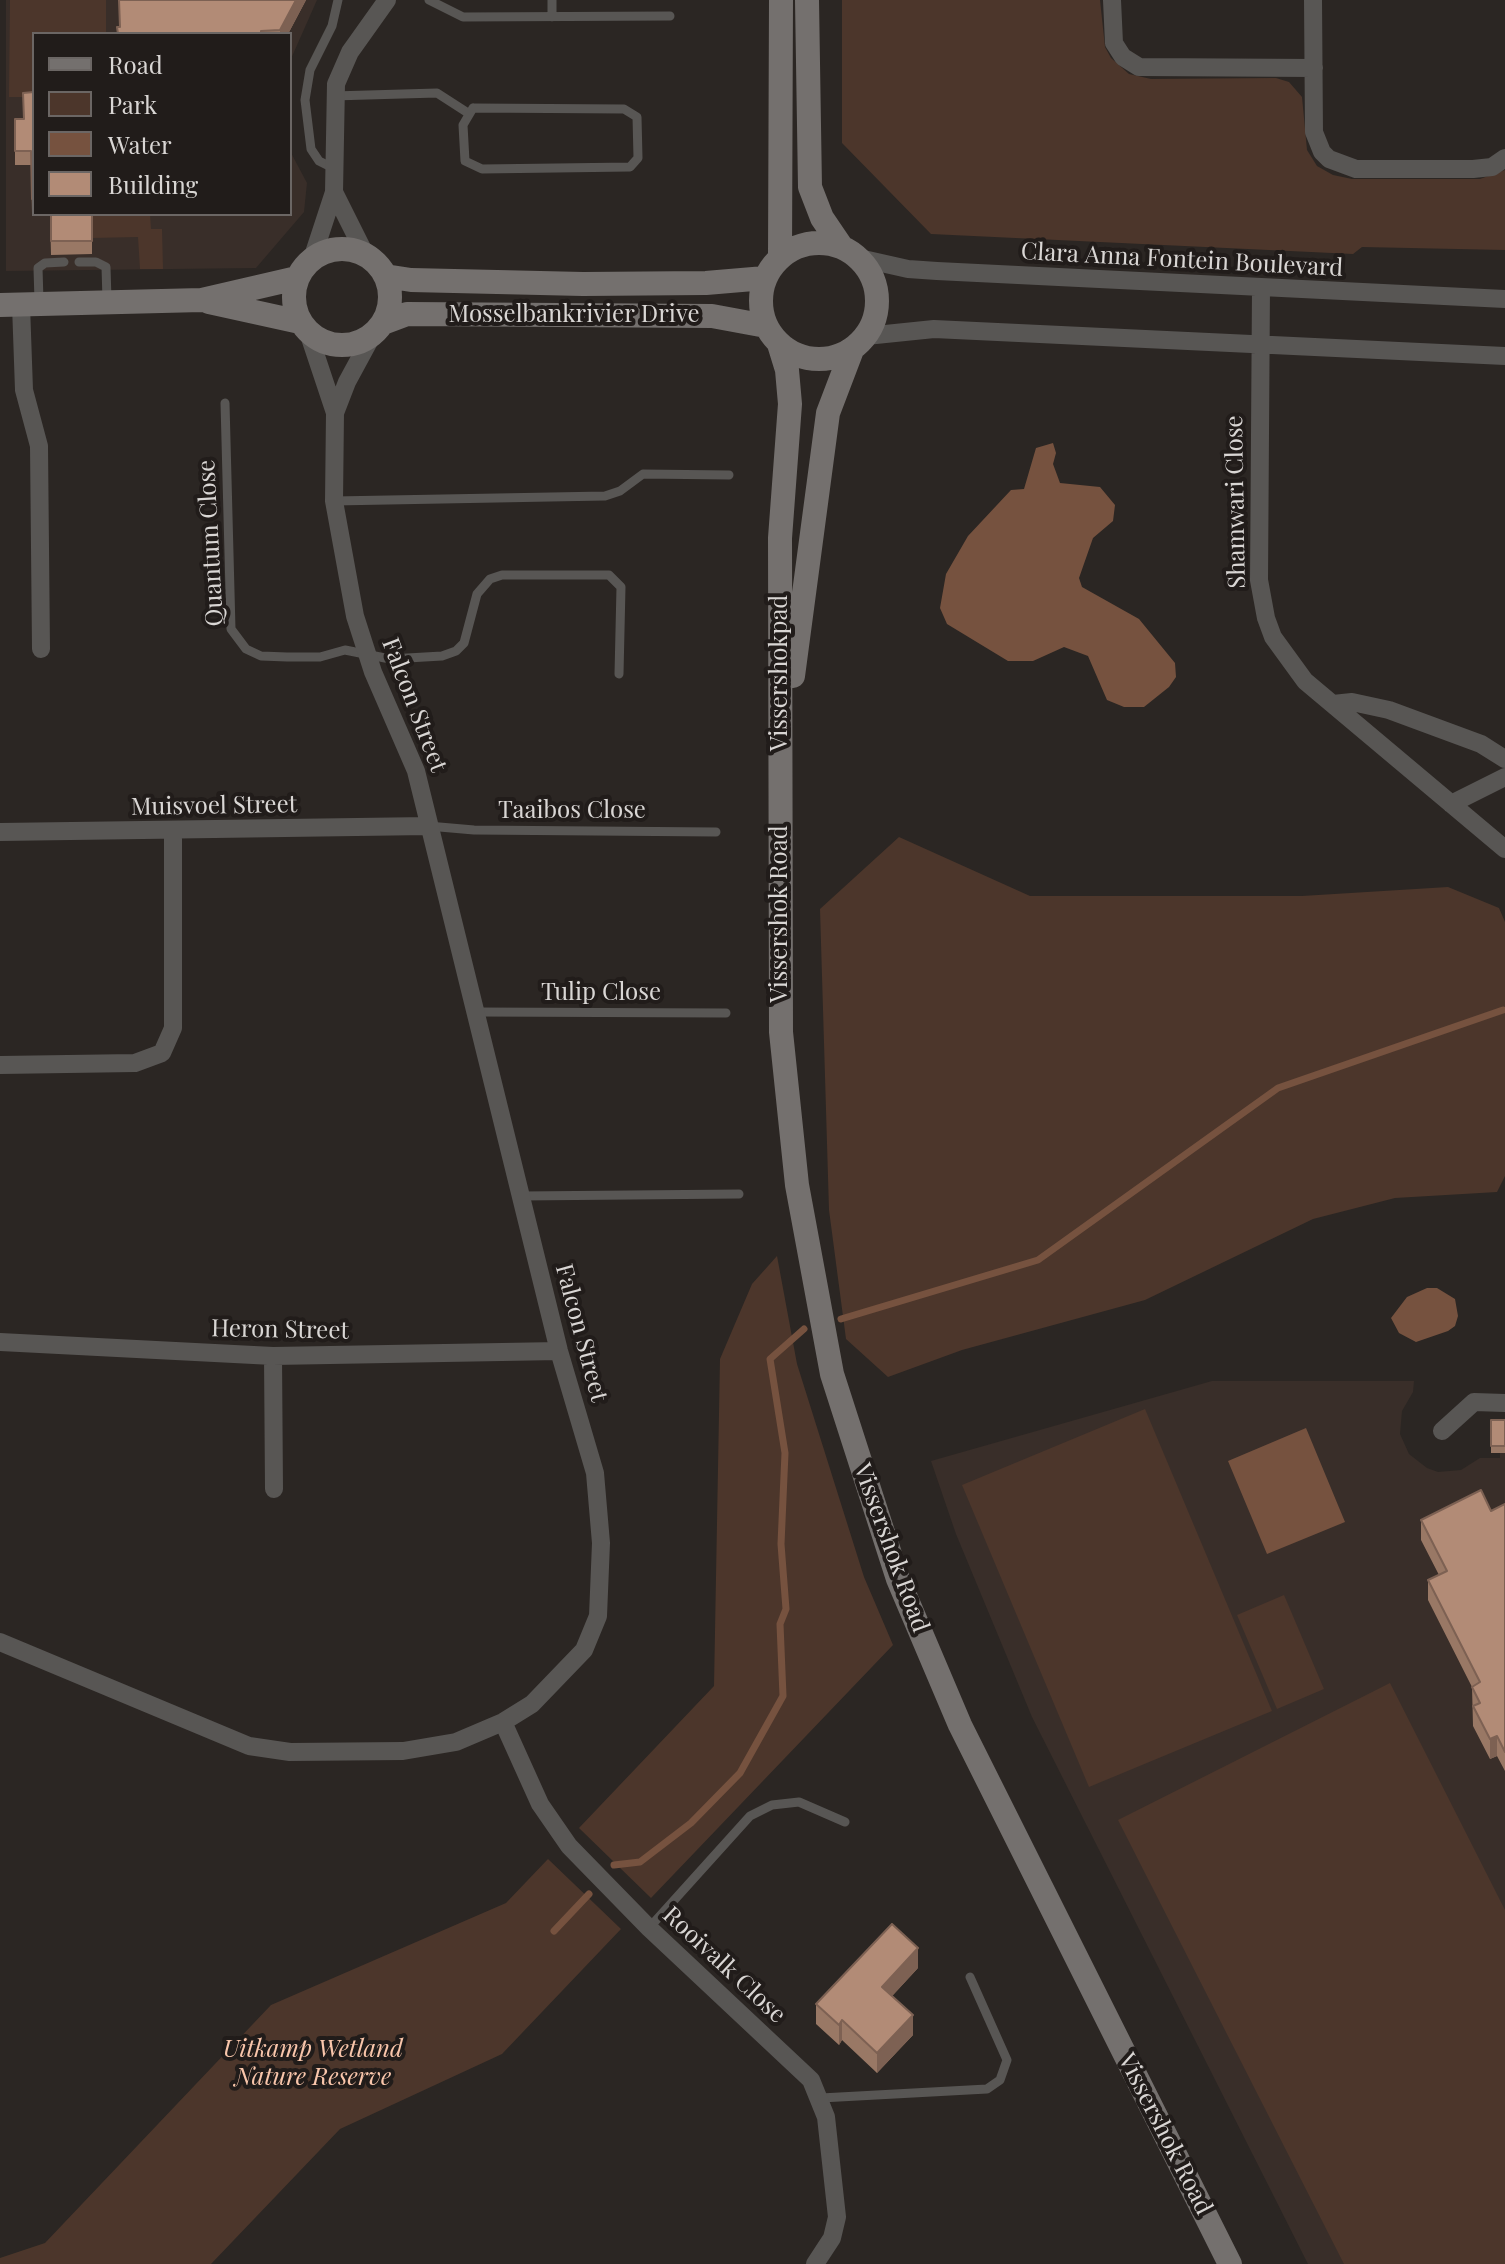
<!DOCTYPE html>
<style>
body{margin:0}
#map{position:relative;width:1505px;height:2264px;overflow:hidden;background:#2b2623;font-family:"Playfair Display",serif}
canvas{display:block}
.legend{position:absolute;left:32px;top:32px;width:260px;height:184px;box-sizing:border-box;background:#211c1a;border:2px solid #6b6664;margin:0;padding:10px 14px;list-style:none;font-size:24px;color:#d9d6d4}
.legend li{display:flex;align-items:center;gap:16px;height:40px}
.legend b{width:40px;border:2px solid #6b6664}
</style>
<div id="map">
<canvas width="1505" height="2264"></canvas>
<ul class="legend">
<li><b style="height:10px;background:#74706e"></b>Road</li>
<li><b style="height:22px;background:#4c362b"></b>Park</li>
<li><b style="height:22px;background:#76523f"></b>Water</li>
<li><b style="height:22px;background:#b28b76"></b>Building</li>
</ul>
</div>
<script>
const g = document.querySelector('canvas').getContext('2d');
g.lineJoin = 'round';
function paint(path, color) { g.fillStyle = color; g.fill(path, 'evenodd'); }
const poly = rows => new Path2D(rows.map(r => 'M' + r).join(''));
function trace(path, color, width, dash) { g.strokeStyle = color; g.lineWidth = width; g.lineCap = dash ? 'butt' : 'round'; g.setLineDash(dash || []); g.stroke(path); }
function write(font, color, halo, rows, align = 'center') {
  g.font = font + ' "Playfair Display",serif'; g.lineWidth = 8; g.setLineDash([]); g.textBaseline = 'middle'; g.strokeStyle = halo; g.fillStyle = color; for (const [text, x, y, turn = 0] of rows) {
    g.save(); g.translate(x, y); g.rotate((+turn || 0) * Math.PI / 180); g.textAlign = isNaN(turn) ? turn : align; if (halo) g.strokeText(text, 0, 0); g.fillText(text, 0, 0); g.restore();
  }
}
const built = poly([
 [6,0,317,0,290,61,290,34,34,34,34,214,290,214,290,151,307,183,304,212,256,268,6,271],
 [1212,1381,1414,1381,1413,1392,1402,1411,1400,1434,1409,1454,1427,1468,1438,1472,1461,1470,1480,1458,1500,1458,1500,1453,1491,1453,1491,1427,1505,1427,1505,2264,1308,2264,1032,1717,956,1534,931,1461]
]);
const green = poly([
 [10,0,106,0,106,34,34,34,34,97,9,97],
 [842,0,1100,0,1105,47,1111,58,1129,74,1151,79,1276,78,1289,82,1302,97,1307,150,1317,166,1333,175,1352,179,1480,179,1505,170,1505,250,1362,247,1353,254,931,234,842,143],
 [92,214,150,214,151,229,162,229,163,269,140,269,138,237,92,238],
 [899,837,1030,896,1302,896,1448,887,1499,908,1505,922,1505,1176,1497,1192,1395,1198,1313,1219,1145,1300,962,1350,888,1377,846,1339,829,1210,820,909],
 [777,1256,797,1364,864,1577,893,1645,651,1898,579,1828,714,1686,720,1359,752,1284],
 [1145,1409,1272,1711,1089,1787,962,1485],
 [1284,1595,1324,1689,1277,1709,1237,1615],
 [1390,1683,1505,1910,1505,2264,1344,2264,1118,1820],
 [548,1859,621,1929,502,2054,340,2129,211,2264,0,2264,0,2258,45,2243,271,2005,506,1903]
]);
const water = poly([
 [1053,443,1056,453,1053,464,1060,483,1100,487,1115,505,1113,521,1093,538,1079,578,1082,587,1139,619,1175,663,1176,677,1169,687,1144,707,1124,707,1107,700,1088,656,1064,647,1033,661,1008,661,947,624,940,608,946,574,968,536,1011,490,1024,489,1036,448],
 [1427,1288,1437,1288,1455,1299,1458,1316,1455,1326,1448,1331,1416,1342,1399,1333,1391,1318,1407,1297],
 [1306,1428,1345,1522,1267,1554,1228,1461]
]);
const stream = poly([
 [841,1319,1038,1260,1278,1088,1503,1010],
 [614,1865,640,1862,691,1823,740,1773,783,1696,780,1624,786,1609,781,1544,785,1453,770,1359,804,1329],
 [554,1931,589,1894]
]);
const lane = poly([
 [429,0,463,17,670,16],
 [552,0,552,17],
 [333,96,437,93,468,113],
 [473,108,624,109,637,117,638,158,630,167,482,169,465,161,463,125,473,108],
 [333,168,319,161,311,149,305,100,310,70,332,26,338,0],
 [79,262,96,262,106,267,107,300],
 [39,301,38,268,45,263,64,262],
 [225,403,231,629,246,649,261,656,287,657,320,657,345,650,390,659,442,656,456,651,464,643,477,594,490,579,502,575,609,575,621,587,619,674],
 [334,501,605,496,620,491,643,474,729,475],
 [428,826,474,830,716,832],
 [476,1012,726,1013],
 [521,1196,739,1194],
 [649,1928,750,1816,772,1805,799,1802,845,1822],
 [821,2098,987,2089,1000,2080,1007,2060,970,1977]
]);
const street = poly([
 [1112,0,1114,43,1123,57,1139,67,1314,68],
 [1313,0,1314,132,1322,152,1329,159,1356,169,1473,169,1492,167,1505,158],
 [334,192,366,256],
 [859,258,908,269,937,271,1505,299],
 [312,259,334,192,336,84,350,52,387,0],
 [1261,288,1259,580,1266,618,1273,637,1305,681,1505,849],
 [21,305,24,390,39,446,41,649],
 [866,336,934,329,1505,356],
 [335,413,347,382,373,334],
 [1333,704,1352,702,1389,710,1481,744,1505,759],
 [1451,804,1505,777],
 [0,832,428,826],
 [0,1065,135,1063,162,1053,173,1028,173,831],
 [0,1342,273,1356,559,1351],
 [273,1356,274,1489],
 [1442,1431,1474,1402,1505,1403],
 [0,1642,249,1746,290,1752,403,1751,456,1742,503,1722,532,1704,584,1650,598,1616,601,1543,595,1473,559,1351,416,771,373,672,355,616,334,501,335,413,308,332],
 [503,1722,540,1804,569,1846,649,1928,811,2080,826,2117,837,2217,832,2238,815,2264]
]);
const secondary = poly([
 [807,0,810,187,822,218,841,246],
 '761 301a58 58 0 1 1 116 0a58 58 0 1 1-116 0Z',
 '294 297a48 48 0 1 1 96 0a48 48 0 1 1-96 0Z',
 [780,257,781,0],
 [385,276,411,280,583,284,706,283,765,278],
 [209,302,300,322],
 [0,305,202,300,297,278],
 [383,323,407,314,712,316,766,326],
 [779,344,787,370,790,404,780,538,781,1032,797,1185,832,1374,898,1579,960,1725,1230,2264],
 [793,676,828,413,852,350]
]);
const wall = poly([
 [119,0,306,0,288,34,117,34,120,27],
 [34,92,34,213,32,213,31,165,15,165,15,119,24,119],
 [50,214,92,214,92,254,51,255],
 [1491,1420,1505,1420,1505,1453,1491,1453],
 [1505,1504,1505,1771,1497,1756,1490,1759,1473,1726,1472,1687,1428,1600,1428,1580,1439,1575,1421,1540,1421,1520,1491,1511],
 [918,1968,892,1996,913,2035,877,2073,842,2040,839,2045,816,2024,816,2004]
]);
const shadedWall = poly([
 [296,0,306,0,288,34,280,34,280,30],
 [1497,1736,1497,1756,1490,1759,1490,1739],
 [918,1948,918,1968,882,2007,882,1987],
 [913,2015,913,2035,877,2073,877,2053],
 [842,2020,842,2040,839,2045,839,2025]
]);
const building = poly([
 [119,0,296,0,280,30,261,31,261,34,118,34,117,27,120,27,119,0],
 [34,92,34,199,32,199,31,151,15,151,15,119,24,119,23,93,34,92],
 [51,214,92,214,92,241,51,241,51,214],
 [1491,1420,1505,1420,1505,1446,1491,1446,1491,1420],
 [1481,1490,1491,1511,1505,1504,1505,1752,1497,1736,1490,1739,1473,1706,1480,1703,1472,1687,1480,1682,1428,1580,1447,1571,1421,1520,1481,1490],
 [892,1924,918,1948,882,1987,913,2015,877,2053,842,2020,839,2025,816,2004,892,1924]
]);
const streetNames = [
 ["Clara Anna Fontein Boulevard",1182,260,3],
 ["Mosselbankrivier Drive",574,315],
 ["Shamwari Close",1236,502,-91],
 ["Quantum Close",211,543,-93],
 ["Vissershokpad",780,673,-90],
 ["Falcon Street",414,705,69],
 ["Muisvoel Street",214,806,-1],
 ["Taaibos Close",572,811],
 ["Vissershok Road",780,914,-90],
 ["Tulip Close",601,993],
 ["Heron Street",280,1330,1],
 ["Falcon Street",581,1333,75],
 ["Vissershok Road",891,1548,70],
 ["Rooivalk Close",724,1965,43],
 ["Vissershok Road",1165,2134,63]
];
const parkNames = [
 ["Uitkamp Wetland",313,2050],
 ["Nature Reserve",313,2078]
];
paint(built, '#392e29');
paint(green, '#4c362b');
paint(water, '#76523f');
trace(stream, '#76523f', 7);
trace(lane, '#585654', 9);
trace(street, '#585654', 18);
trace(secondary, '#74706e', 24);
paint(wall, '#997865');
paint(shadedWall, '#7d6153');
paint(building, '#b28b76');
trace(building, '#7d6153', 2);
write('24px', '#d9d6d4', '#211c1a', streetNames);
write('italic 24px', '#f9c6ab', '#211c1a', parkNames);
</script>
